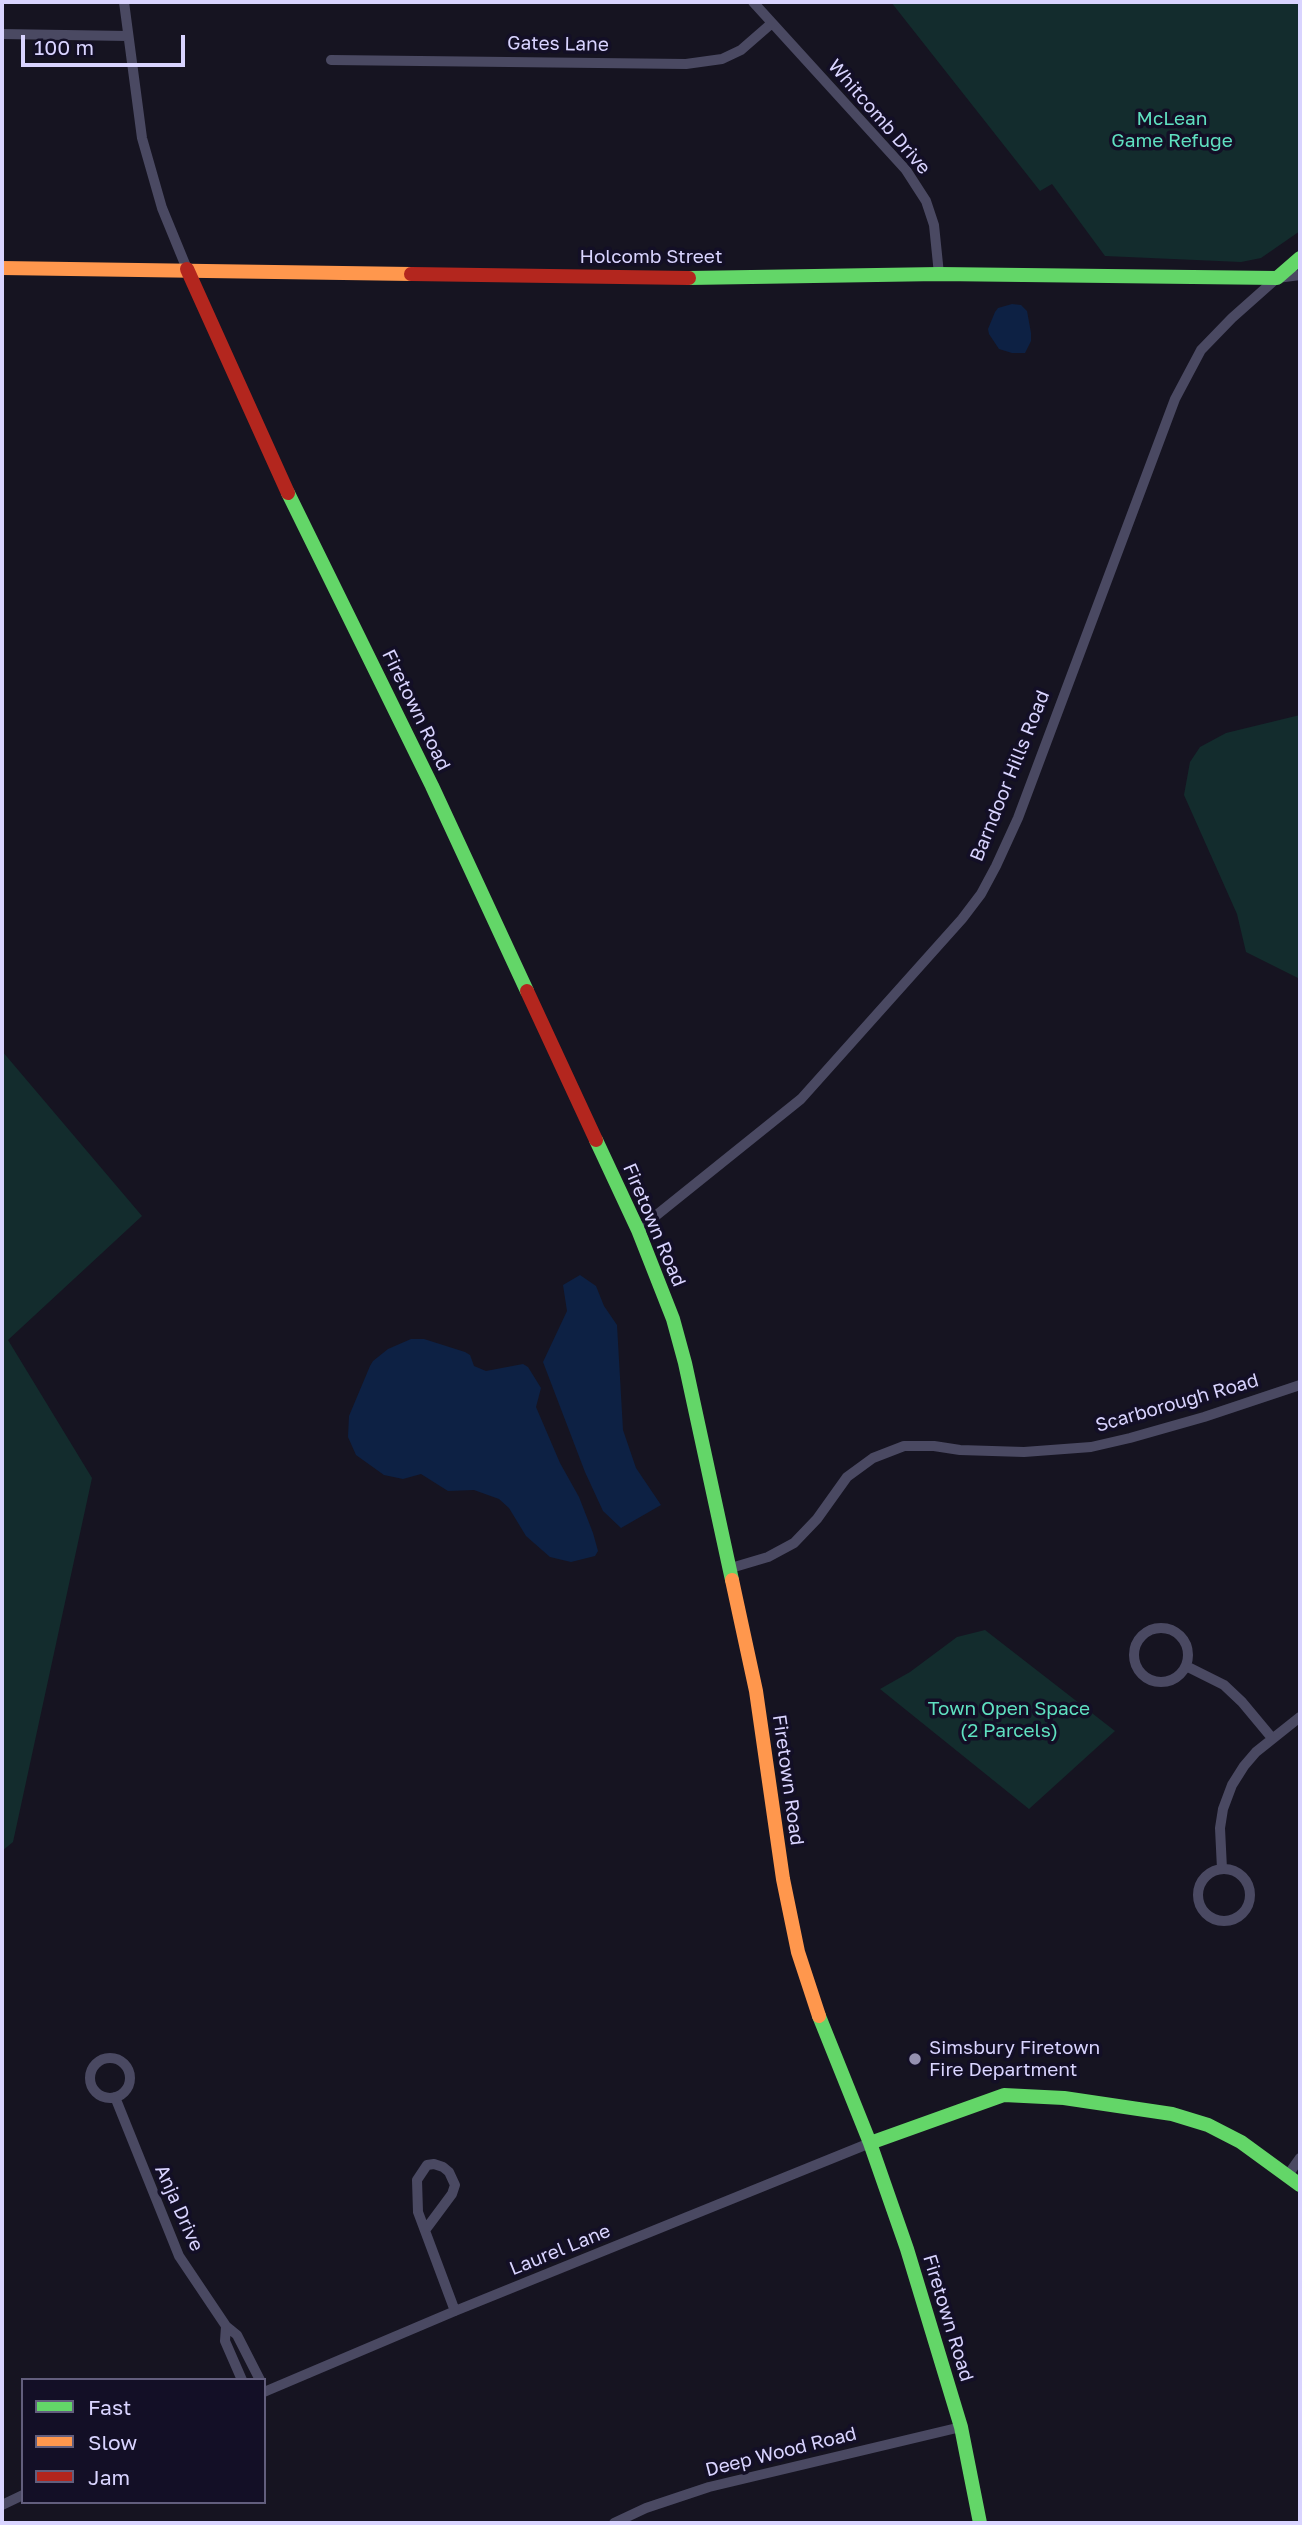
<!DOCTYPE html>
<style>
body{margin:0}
#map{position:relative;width:1302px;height:2525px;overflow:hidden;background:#161421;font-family:"Golos Text",sans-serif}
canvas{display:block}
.frame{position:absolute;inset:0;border:4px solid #d9d4ff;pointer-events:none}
.legend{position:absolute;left:21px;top:2378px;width:245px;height:126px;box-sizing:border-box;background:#130f26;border:2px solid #625e7d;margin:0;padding:9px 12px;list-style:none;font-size:21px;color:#d9d4ff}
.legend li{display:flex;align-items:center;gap:14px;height:35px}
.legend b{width:35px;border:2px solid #625e7d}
.scale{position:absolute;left:21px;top:35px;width:164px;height:32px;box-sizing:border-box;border:4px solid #d9d4ff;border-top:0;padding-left:9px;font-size:21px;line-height:24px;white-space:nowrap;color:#d9d4ff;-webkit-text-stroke:5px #130f26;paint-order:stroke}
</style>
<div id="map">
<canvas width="1302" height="2525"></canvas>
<div class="frame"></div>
<ul class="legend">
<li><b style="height:9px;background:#63d668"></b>Fast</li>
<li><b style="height:9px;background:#ff974d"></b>Slow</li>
<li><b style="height:9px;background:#b3261e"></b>Jam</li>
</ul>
<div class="scale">100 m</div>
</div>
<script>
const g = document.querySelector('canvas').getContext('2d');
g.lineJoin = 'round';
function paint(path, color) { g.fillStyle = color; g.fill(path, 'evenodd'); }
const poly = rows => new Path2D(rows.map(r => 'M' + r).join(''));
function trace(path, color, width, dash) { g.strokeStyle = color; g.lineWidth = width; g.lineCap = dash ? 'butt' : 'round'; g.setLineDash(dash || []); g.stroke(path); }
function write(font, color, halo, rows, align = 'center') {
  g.font = font + ' "Golos Text",sans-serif'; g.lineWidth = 7; g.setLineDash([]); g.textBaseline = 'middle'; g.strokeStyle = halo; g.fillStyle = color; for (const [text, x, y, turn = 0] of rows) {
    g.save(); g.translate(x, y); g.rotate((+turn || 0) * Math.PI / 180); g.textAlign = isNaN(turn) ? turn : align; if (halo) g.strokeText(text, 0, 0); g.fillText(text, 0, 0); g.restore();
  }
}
const green = poly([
 [891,2,1300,2,1300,231,1261,258,1241,262,1105,256,1052,184,1040,191],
 [1300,715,1300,979,1246,952,1237,914,1184,795,1190,762,1200,747,1226,733],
 [2,1051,142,1216,8,1340,92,1478,13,1842,2,1851],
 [985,1630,1115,1731,1029,1809,880,1689,910,1672,957,1637]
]);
const water = poly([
 [1012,304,1021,305,1027,311,1031,333,1031,341,1025,353,1012,353,999,349,989,334,988,329,995,312,998,308],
 [580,1275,596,1286,604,1306,617,1325,623,1430,636,1468,661,1505,621,1528,603,1511,585,1472,543,1362,567,1311,563,1285],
 [411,1339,424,1339,465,1352,470,1355,474,1366,486,1371,523,1364,528,1367,541,1388,536,1407,560,1463,579,1497,593,1533,598,1551,595,1556,571,1562,550,1557,526,1536,509,1508,499,1499,474,1490,448,1491,421,1474,403,1479,384,1475,356,1455,348,1437,349,1416,370,1366,373,1361,388,1349]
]);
const street = poly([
 [124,2,142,138,162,208,187,269],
 [753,2,906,170,926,201,934,225,939,274],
 [2,34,128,36],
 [331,60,686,64,722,59,741,50,772,23],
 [638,1230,801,1099,962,919,981,894,996,866,1018,818,1175,399,1201,350,1232,318,1277,278,1300,275],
 [731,1568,768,1557,794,1543,817,1519,847,1477,873,1458,904,1446,934,1446,960,1450,1024,1452,1091,1447,1130,1438,1204,1417,1300,1385],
 '1134 1655a27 27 0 1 1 54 0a27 27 0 1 1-54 0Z',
 [1186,1666,1224,1685,1242,1702,1272,1738],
 '1198 1895a26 26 0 1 1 52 0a26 26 0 1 1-52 0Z',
 [1222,1869,1220,1828,1223,1809,1232,1785,1244,1766,1256,1752,1300,1717],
 '90 2078a20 20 0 1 1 40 0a20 20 0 1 1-40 0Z',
 [115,2097,179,2256,226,2326,237,2335,260,2380],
 [1288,2175,1300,2158],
 [426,2229,452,2194,455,2185,449,2172,443,2167,434,2164,427,2165,417,2180,418,2212,455,2311],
 [226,2326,225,2341,242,2380],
 [264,2392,455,2311,870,2143],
 [2,2505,23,2495],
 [614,2523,646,2508,709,2487,961,2427]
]);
const fast = poly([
 [689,278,939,274,1277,278,1300,258],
 [288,493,432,786,527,991],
 [596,1140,638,1230,673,1319,685,1363,732,1580],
 [819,2016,870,2143,907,2249,961,2427,980,2523],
 [870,2143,1004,2095,1064,2098,1172,2114,1208,2125,1241,2142,1300,2185]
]);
const slow = poly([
 [2,268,411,274],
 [732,1580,756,1691,783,1879,798,1952,819,2016]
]);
const jam = poly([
 [187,269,288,493],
 [411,274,689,278],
 [527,991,596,1140]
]);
const markers = [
 [915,2059,7,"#9591b1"]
];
const streetNames = [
 ["Gates Lane",558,44,1],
 ["Whitcomb Drive",879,117,49],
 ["Holcomb Street",651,257],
 ["Firetown Road",416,710,64],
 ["Barndoor Hills Road",1010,776,-68],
 ["Firetown Road",654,1225,67],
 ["Scarborough Road",1177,1403,-16],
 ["Firetown Road",788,1780,82],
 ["Anja Drive",179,2208,66],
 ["Laurel Lane",560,2250,-22],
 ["Firetown Road",948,2318,73],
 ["Deep Wood Road",781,2452,-14]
];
const parkNames = [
 ["McLean",1172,119],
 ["Game Refuge",1172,141],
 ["Town Open Space",1009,1709],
 ["(2 Parcels)",1009,1731]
];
const poiNames = [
 ["Simsbury Firetown",929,2048],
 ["Fire Department",929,2070]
];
paint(green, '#132c2d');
paint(water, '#0d2144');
trace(street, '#4a4962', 10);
trace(fast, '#63d668', 14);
trace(slow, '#ff974d', 14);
trace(jam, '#b3261e', 14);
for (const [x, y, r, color] of markers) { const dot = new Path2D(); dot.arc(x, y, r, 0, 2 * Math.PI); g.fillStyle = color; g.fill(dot); trace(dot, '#130f26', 2.5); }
write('19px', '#d9d4ff', '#130f26', streetNames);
write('19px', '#5fe0c0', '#130f26', parkNames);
write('19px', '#d9d4ff', '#130f26', poiNames, 'left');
</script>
